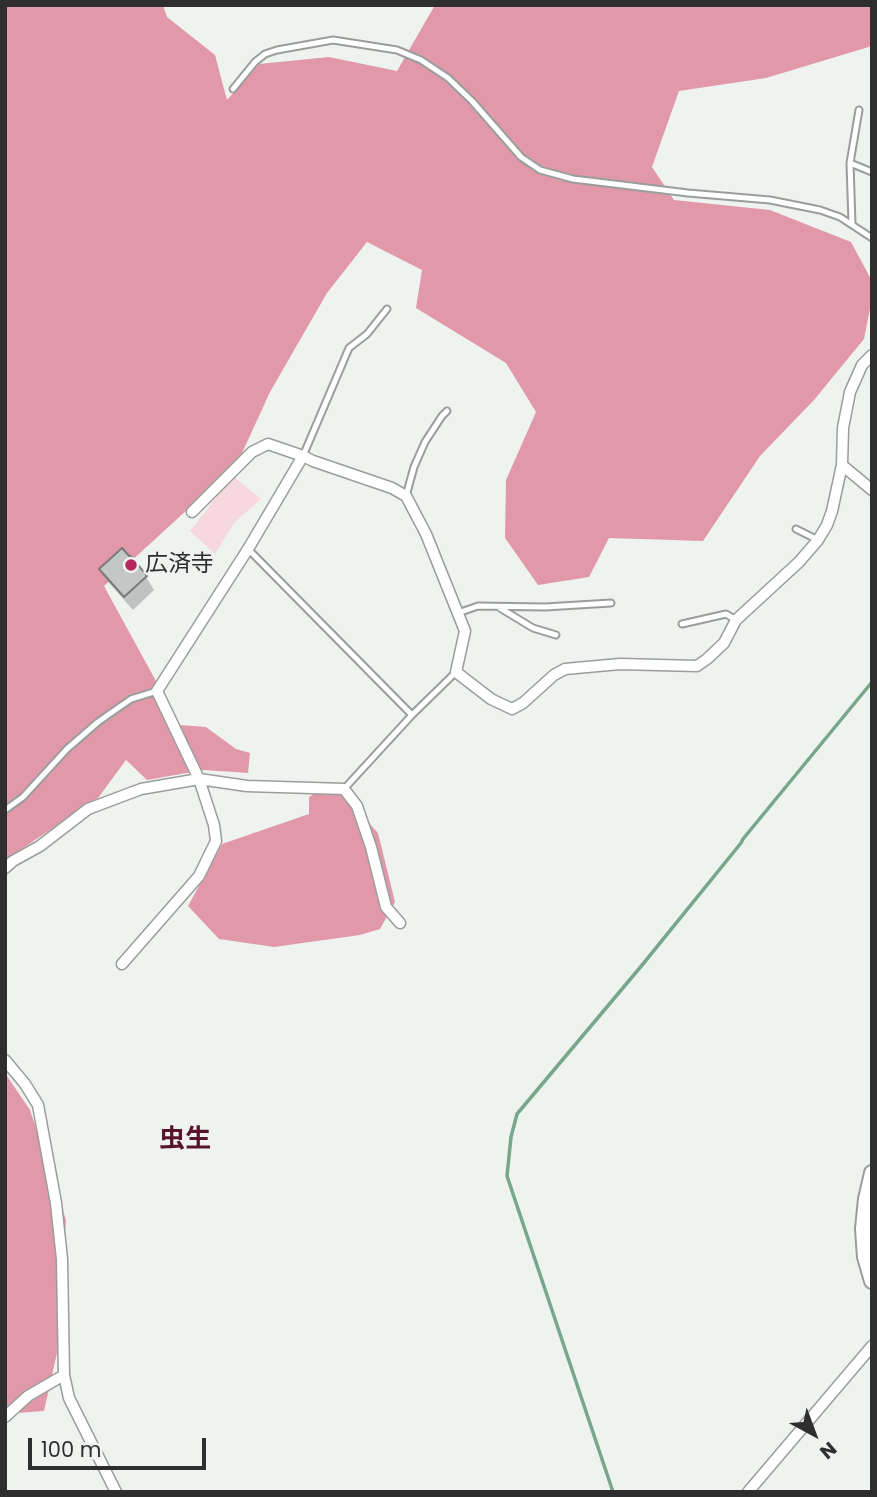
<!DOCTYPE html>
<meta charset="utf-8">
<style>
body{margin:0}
#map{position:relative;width:877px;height:1497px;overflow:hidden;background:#eff3f0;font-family:Poppins,sans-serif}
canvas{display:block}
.frame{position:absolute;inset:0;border:7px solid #2d2e2d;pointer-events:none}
.north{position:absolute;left:779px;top:1399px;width:70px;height:70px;-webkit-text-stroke:5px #eff3f0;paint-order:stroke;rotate:139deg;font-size:19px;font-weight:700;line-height:28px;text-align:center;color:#2d2e2d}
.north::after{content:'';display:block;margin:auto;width:24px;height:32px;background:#2d2e2d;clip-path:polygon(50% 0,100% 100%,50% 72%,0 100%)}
.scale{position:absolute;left:28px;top:1438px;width:178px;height:32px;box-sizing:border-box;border:4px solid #2d2e2d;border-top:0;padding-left:9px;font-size:21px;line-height:24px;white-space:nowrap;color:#2d2e2d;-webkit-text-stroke:5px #eff3f0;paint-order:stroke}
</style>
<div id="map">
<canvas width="877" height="1497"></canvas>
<div class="frame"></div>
<div class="north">N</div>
<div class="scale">100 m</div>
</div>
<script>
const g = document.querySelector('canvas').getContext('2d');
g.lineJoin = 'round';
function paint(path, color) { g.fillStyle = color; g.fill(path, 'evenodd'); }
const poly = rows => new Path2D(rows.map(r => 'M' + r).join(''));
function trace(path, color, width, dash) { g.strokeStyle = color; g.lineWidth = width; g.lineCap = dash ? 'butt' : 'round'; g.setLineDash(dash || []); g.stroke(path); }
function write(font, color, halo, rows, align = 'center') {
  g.font = font + ' Poppins,"Noto Sans JP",sans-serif'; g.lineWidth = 5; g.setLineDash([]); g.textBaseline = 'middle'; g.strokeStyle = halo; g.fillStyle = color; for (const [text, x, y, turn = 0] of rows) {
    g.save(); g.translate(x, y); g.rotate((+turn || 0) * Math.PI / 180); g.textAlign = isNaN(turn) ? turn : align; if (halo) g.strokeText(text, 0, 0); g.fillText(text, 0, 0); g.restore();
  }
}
const green = poly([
 [233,476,261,499,234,523,215,554,190,531]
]);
const forest = poly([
 [5,5,163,5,167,17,215,55,227,100,259,64,329,57,397,71,435,5,872,5,872,46,766,78,679,91,652,167,674,200,770,210,851,242,872,281,872,299,864,339,814,400,760,456,703,541,609,538,589,577,538,585,505,538,506,480,536,412,506,363,416,308,422,270,367,242,327,293,270,392,237,464,104,586,180,725,206,727,236,749,250,753,248,773,204,770,147,780,126,760,98,798,5,860],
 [332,782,378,833,395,902,380,929,360,935,274,947,219,939,188,906,222,844,309,814,309,797],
 [5,1073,30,1110,66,1220,57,1353,44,1411,5,1414]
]);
const shadow = poly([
 [101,569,146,577,154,590,133,610,109,583]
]);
const stream = poly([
 [613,1492,507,1176,511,1137,517,1114,643,964,741,843,743,839,872,682]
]);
const building = poly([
 [122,548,130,557,131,556,147,576,124,597,99,569,122,548]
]);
const lane = poly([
 [233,89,255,62,265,54,277,50,333,40,397,50,421,60,448,78,472,101,521,157,540,170,573,179,688,193,770,200,820,210,840,217,872,238],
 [850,163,872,172],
 [852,224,850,163,859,110],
 [303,456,349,348,367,334,387,309],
 [406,496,414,467,425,442,442,416,447,411],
 [796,529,818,540],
 [248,549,412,715],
 [500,608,533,628,556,635],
 [458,613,478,606,545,607,611,603],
 [682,624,726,614,736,620],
 [344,789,412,715,456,672],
 [5,810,23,797,67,749,98,722,131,699,157,691]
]);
const street = poly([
 [842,465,872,490],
 [192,512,252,452,268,444,303,456,313,461,392,488,406,496,426,534,465,631,456,672,491,699,512,709,523,703,554,675,565,669,620,664,697,666,707,659,724,643,736,620,799,562,818,540,827,525,832,511,842,465,843,428,850,392,862,365,872,355],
 [5,868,13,861,40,846,88,809,141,789,199,779,247,786,344,789,357,806,371,847,386,907,400,923],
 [122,964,199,876,216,841,214,825,199,779,157,691,248,549,303,456],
 [5,1060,25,1084,38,1105,56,1203,62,1259,64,1375,69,1398,116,1492],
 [5,1417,28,1396,64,1375],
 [748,1492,872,1346]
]);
const secondary = poly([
 [872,1173,866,1199,863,1229,865,1257,872,1281]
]);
const markers = [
 [131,565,7,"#b7295e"]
];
const poiNames = [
 ["広済寺",145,565]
];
const quarterNames = [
 ["虫生",185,1140]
];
paint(green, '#f6d8de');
paint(forest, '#e199aa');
paint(shadow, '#0003');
trace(stream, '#77a78b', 3.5);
paint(building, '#c3c7c5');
trace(building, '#797d7a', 2);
trace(lane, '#9a9e9b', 9);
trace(street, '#9a9e9b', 13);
trace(secondary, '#9a9e9b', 18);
trace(lane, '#fff', 5);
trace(street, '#fff', 10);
trace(secondary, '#fff', 14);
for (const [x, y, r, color] of markers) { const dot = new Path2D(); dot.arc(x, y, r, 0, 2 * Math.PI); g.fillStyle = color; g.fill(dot); trace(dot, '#eff3f0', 2.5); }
write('23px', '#2d2e2d', '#eff3f0', poiNames, 'left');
write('bold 26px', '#58152c', '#eff3f0', quarterNames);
</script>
